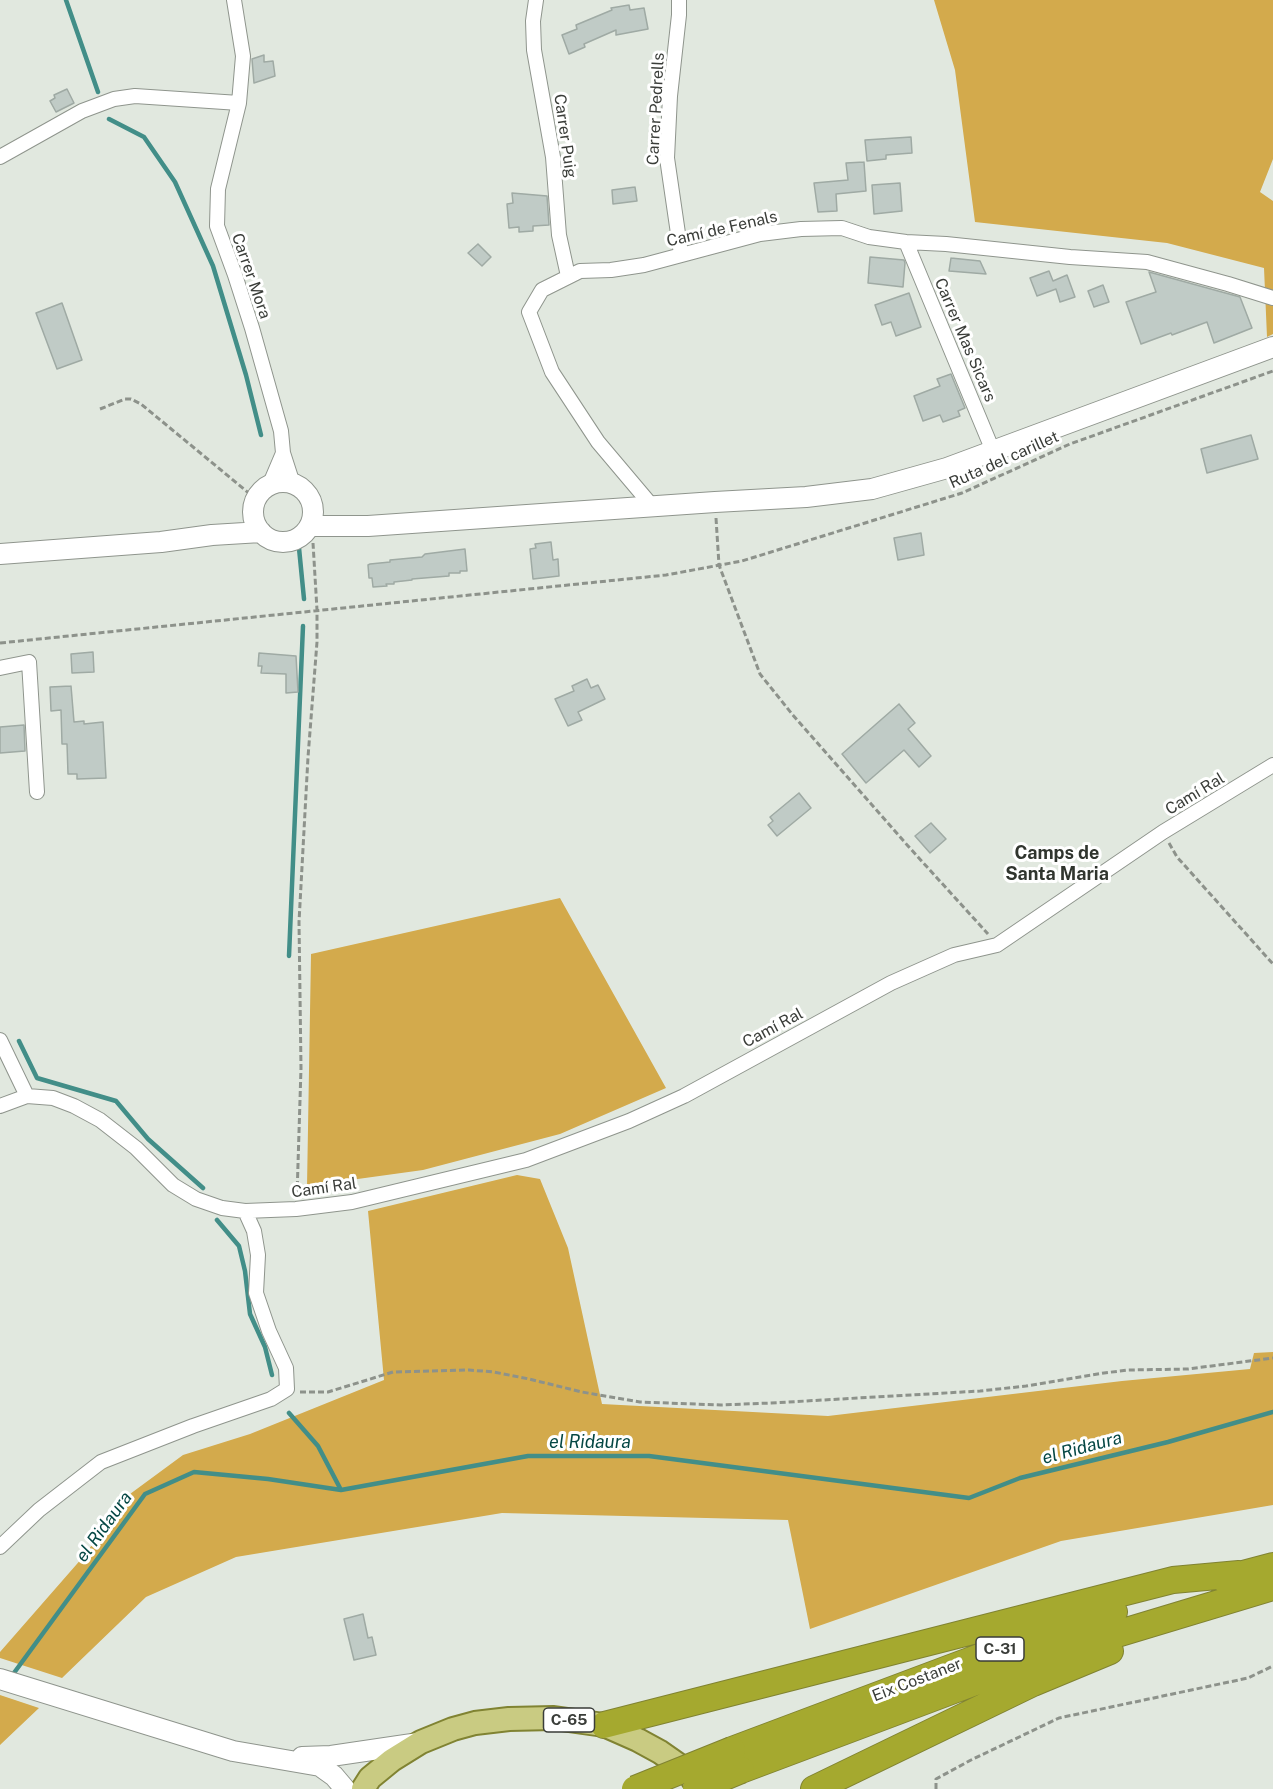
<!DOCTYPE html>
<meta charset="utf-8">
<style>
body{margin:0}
canvas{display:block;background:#e1e8df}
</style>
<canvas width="1273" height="1789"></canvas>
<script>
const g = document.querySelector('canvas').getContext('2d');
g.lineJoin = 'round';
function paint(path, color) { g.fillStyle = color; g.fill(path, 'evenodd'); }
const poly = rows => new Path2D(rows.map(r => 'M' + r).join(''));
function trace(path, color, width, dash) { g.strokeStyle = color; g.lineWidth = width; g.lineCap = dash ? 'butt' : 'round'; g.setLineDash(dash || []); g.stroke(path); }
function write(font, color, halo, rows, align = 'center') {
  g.font = font + ' "Public Sans",sans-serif'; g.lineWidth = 6; g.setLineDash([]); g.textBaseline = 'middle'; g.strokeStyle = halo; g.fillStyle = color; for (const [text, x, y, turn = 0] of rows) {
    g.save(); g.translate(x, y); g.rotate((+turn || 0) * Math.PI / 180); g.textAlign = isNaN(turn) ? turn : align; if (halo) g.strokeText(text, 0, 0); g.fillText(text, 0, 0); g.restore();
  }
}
const forest = poly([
 [934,0,1273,0,1273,159,1260,192,1273,201,1273,334,1267,337,1264,268,1167,243,975,222,955,70],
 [560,898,666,1088,560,1134,423,1170,307,1186,311,954],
 [517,1175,540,1179,568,1248,602,1404,828,1416,1122,1381,1250,1369,1254,1353,1273,1352,1273,1505,1061,1541,810,1629,788,1520,502,1513,236,1557,146,1597,62,1678,0,1658,0,1652,83,1557,130,1494,183,1455,250,1434,384,1380,368,1211],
 [0,1695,39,1708,0,1745]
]);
const stream = poly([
 [66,0,98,92],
 [109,119,144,137,175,182,213,266,246,375,261,435],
 [299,548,304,599],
 [289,956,303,626],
 [19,1041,37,1078,116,1101,148,1139,203,1188],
 [217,1220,239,1246,245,1271,250,1314,265,1347,272,1375],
 [289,1413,318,1446,341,1490],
 [11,1677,145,1494,194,1472,268,1479,341,1490,528,1456,649,1456,969,1498,1020,1478,1168,1442,1273,1412]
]);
const building = poly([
 [629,5,630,10,644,8,648,29,616,35,616,30,584,44,585,47,569,54,562,35,577,29,576,25,612,10,611,8,629,5],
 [264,55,264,62,273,61,275,76,254,83,252,59,264,55],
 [67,89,74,103,56,112,50,101,55,98,54,95,67,89],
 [911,137,912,153,886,155,886,159,867,161,865,140,911,137],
 [864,162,866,191,836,194,837,211,818,212,814,183,848,180,846,163,864,162],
 [900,183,902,211,874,214,872,185,900,183],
 [635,187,637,201,613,204,612,190,635,187],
 [512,193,547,196,549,225,533,226,533,231,519,232,519,227,509,228,507,204,513,203,512,193],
 [478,244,491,257,482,266,468,253,478,244],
 [870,257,904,260,905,263,903,287,868,283,870,257],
 [951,258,980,261,986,274,949,271,951,258],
 [1049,271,1053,281,1067,275,1075,297,1060,302,1056,289,1037,296,1030,278,1049,271],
 [1149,272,1240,297,1252,328,1214,343,1207,322,1172,335,1171,333,1141,344,1126,302,1156,292,1149,272],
 [1103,285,1109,302,1094,307,1088,291,1103,285],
 [909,293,921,327,896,336,891,322,882,325,875,305,909,293],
 [62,303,82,360,57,369,36,313,62,303],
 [951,374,965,408,958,411,960,416,943,422,940,415,923,421,914,396,940,386,937,379,951,374],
 [1251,435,1258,459,1207,473,1201,449,1251,435],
 [921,533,924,555,898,560,894,538,921,533],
 [551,542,553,560,558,559,559,576,533,579,530,549,536,548,535,544,551,542],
 [465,549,467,571,460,571,460,573,449,573,449,576,412,579,412,580,394,582,394,584,386,584,387,586,373,587,372,578,369,578,368,565,370,564,390,562,390,560,422,557,425,554,465,549],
 [93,652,94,672,72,673,71,654,93,652],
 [259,653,296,656,298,692,286,693,286,674,261,673,262,666,258,666,259,653],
 [587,679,591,688,598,685,605,699,578,712,582,720,568,726,555,699,574,691,572,686,587,679],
 [71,686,74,722,84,721,84,724,103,722,106,778,77,779,77,774,68,774,67,744,62,744,61,710,51,711,50,687,71,686],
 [899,704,915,723,908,729,931,756,919,767,904,750,866,783,842,754,899,704],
 [24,725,25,751,0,753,0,727,24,725],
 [799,793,811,808,777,836,768,825,773,821,770,817,799,793],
 [931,823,946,839,930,853,915,836,931,823],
 [363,1614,368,1638,372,1637,376,1655,354,1660,344,1619,363,1614]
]);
const path = poly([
 [100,409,125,399,131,399,141,404,256,499],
 [716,518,719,565,760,674,792,714,908,846,988,934],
 [0,643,666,575,742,561,962,493,1070,444,1273,371],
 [1169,843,1177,857,1273,964],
 [297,1196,301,1068,299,922,308,757,317,642,317,610,313,543],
 [300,1392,328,1392,393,1372,469,1370,494,1372,529,1379,582,1392,640,1402,721,1405,771,1403,980,1391,1026,1386,1104,1373,1128,1370,1188,1369,1273,1358],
 [936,1789,936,1779,971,1760,1059,1718,1248,1678,1273,1666]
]);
const street = poly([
 [234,0,243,56,239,103,218,189,217,226,235,275,252,328,281,431,283,453,293,484],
 [536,0,533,21,534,50,553,157,559,235,568,276],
 [679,0,679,15,670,96,667,158,681,254],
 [0,157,82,111,114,99,135,96,239,103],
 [906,242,993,451],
 [269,486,283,453],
 [652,506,598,442,552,372,529,312,542,290,580,271,611,270,644,265,760,234,801,229,842,228,869,237,906,242,946,244,1070,257,1147,262,1228,284,1273,298],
 [0,668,29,662,37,792],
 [0,1040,27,1096,53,1098,74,1106,100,1120,136,1148,173,1185,196,1199,222,1208,245,1211,296,1209,352,1202,526,1160,629,1121,684,1096,891,983,954,955,997,945,1163,832,1273,765],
 [0,1106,27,1096],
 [0,1547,39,1510,101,1462,193,1426,271,1399,287,1389,286,1368,269,1331,256,1293,258,1255,254,1231,245,1211]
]);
const secondary = poly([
 '253 512a30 30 0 1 1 60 0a30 30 0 1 1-60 0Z',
 [310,526,368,526,715,502,806,497,872,489,947,468,1273,347],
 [0,554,161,542,212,535,261,532],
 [0,1679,233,1751,320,1766,334,1776,345,1789],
 [302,1757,331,1756,419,1743]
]);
const primary = poly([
 [363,1789,370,1778,392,1760,421,1742,453,1729,475,1723,509,1719,554,1718,604,1725,638,1740,660,1752,690,1773,693,1780]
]);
const highway = poly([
 [1224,1579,1273,1566],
 [604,1725,1173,1580,1239,1574],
 [732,1750,1041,1634,1114,1612],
 [741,1770,1047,1655,1273,1587],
 [814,1789,1033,1683,1110,1651]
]);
const highwayBridge = poly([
 [635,1789,732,1750],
 [696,1789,741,1770]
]);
const shields = [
 [1000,1649,48],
 [569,1720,51]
];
const shieldNames = [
 ["C-31",1000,1649],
 ["C-65",569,1720]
];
const streetNames = [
 ["Carrer Pedrells",656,109,-87],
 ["Carrer Puig",565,136,82],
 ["Camí de Fenals",722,229,-13],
 ["Carrer Mora",251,276,71],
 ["Carrer Mas Sicars",965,340,67],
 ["Ruta del carillet",1004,460,-24],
 ["Camí Ral",1195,794,-31],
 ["Camí Ral",773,1028,-28],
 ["Camí Ral",324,1188,-8],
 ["Eix Costaner",917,1680,-21]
];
const neighbourhoodNames = [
 ["Camps de",1057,853],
 ["Santa Maria",1057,874]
];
const waterNames = [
 ["el Ridaura",590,1442],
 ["el Ridaura",1082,1448,-15],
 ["el Ridaura",104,1527,-54]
];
paint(forest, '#d3aa4c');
trace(stream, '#428e88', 4.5);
paint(building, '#c0cbc6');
trace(building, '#9faaa4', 1.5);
trace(street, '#8f958d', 16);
trace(secondary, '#8f958d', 22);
trace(primary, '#808332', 26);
trace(highway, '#808332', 28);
trace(path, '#8d928b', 3, [6, 3]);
trace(street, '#fff', 14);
trace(secondary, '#fff', 20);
trace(primary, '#c9cb82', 22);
trace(highway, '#a5a92f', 26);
trace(highwayBridge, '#808332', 28, []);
trace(highwayBridge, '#a5a92f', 26);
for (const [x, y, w] of shields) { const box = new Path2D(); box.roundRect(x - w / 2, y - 12, w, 24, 4.5); g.fillStyle = '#fff'; g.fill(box); trace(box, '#3a3d39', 1.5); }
write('bold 15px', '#3a3d39', null, shieldNames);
write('16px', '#3a3d39', '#fff', streetNames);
write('bold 18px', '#30352e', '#fff', neighbourhoodNames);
write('italic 18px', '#054744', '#fff', waterNames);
</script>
